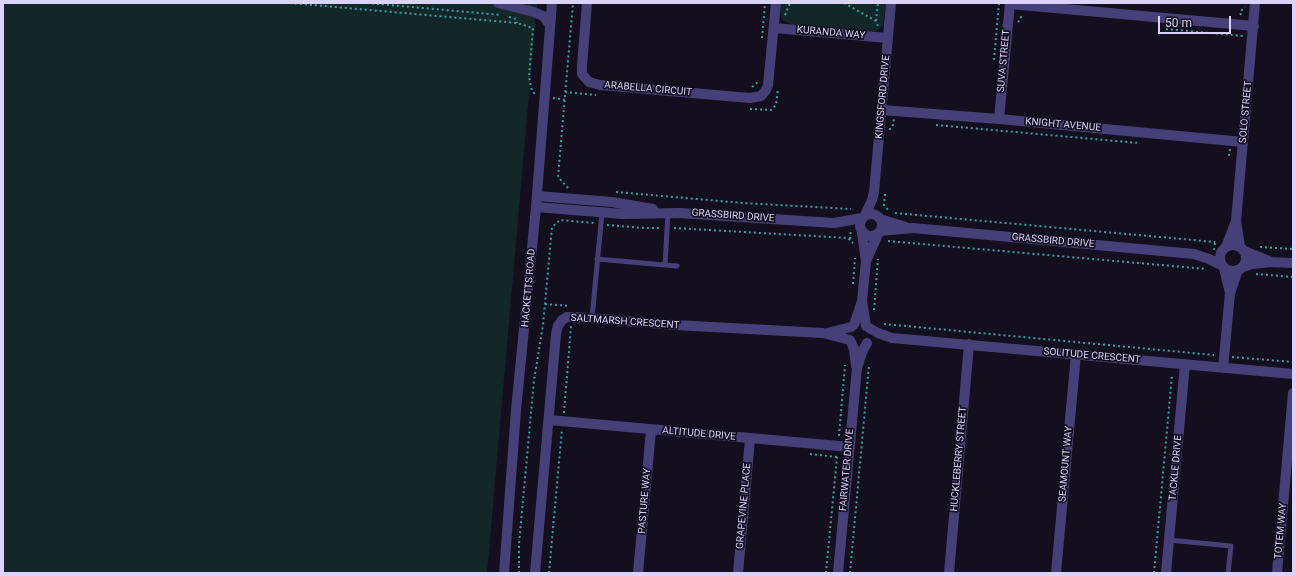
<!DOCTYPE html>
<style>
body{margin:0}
#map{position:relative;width:1296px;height:576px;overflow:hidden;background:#130f1f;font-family:Roboto,sans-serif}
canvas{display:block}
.frame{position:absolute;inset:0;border:4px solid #dbd2fa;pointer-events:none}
.scale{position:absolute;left:1158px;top:16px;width:73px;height:18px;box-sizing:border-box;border:2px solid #dbd2fa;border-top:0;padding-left:5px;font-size:12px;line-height:14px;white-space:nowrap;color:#dbd2fa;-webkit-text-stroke:3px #130f1f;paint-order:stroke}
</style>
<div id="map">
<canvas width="1296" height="576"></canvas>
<div class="frame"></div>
<div class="scale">50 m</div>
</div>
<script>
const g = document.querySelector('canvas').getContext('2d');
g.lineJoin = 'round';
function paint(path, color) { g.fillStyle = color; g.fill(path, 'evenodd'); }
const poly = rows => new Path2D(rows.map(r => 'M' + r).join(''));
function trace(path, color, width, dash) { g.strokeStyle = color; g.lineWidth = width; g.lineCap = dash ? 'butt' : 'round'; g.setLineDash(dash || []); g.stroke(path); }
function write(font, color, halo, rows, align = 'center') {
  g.font = font + ' Roboto,sans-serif'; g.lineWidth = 3.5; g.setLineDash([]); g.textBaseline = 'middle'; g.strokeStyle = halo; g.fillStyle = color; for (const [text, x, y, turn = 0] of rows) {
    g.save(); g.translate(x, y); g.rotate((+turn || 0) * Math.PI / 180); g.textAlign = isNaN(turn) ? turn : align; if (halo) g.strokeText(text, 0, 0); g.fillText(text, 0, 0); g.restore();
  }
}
const green = poly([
 [3,3,537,3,487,573,3,573],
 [780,3,886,3,883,25,878,30,871,32,791,24,784,21,781,17]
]);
const path = poly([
 [290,3,517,23,533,28,529,77,532,91,536,95],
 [367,3,501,15],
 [844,3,876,21,878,26],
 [785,15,790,3],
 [1241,15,1240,12,1245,7],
 [509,17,516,19,517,23],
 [876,21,878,3],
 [1018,22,1021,19,1021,14],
 [1166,29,1243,36],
 [762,38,765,3],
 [994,60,999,3],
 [752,87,758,82,758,80],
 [565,92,596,95],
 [553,98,565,100],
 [750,109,771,110,776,105,778,89],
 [936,125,1139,143],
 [890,130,890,128,893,125,894,119],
 [1230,149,1229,155,1231,158],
 [568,188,558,177,573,3],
 [616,192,743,203,851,209],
 [885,194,884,205,889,211],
 [895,213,1215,242],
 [607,225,644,228,660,228],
 [674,228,848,238,853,243],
 [850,239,851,229],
 [888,241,1206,269],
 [1260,247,1293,249],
 [1214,250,1215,242,1216,242],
 [1256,274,1293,277],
 [853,284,855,258],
 [545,304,570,306],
 [874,310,878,259],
 [884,324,1214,355],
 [1232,357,1293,362],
 [564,413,571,326],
 [839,436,845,365],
 [810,454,837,457],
 [519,573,519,544,534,380,543,325,552,227,560,220,594,223],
 [549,573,562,429],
 [826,573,837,457],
 [850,573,869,365],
 [1154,573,1172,375]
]);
const service = poly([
 [597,259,665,265,668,213],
 [665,265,677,266],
 [592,318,602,213],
 [1169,540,1231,546,1228,573]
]);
const minor = poly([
 [587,3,582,66,582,74,589,82,600,85,750,98,761,96,766,90,768,85,776,3],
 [1010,4,1254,26],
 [774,28,888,38],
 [882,110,999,119,1243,142],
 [999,119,1010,3],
 [1226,247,1236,221],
 [1240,247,1236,221,1255,3],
 [867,259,878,234],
 [1224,268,1230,293],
 [862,301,866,326],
 [854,325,862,301,866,261,862,233],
 [869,328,878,333,892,338,1293,374],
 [827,333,851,327],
 [851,342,854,349,856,366],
 [1223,368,1230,293,1238,270],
 [549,420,850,447],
 [535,573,556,334,558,326,562,320,567,317,576,317,675,325,823,333,850,340],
 [638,573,651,430],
 [738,573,750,439],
 [838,573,857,368,863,350,867,343],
 [949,573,969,344],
 [1056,573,1076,354],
 [1166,573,1185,364],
 [1277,573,1293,393]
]);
const tertiary = poly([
 [498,3,534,12,543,16,550,25],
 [537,196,612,202,653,209],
 [536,207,623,214,679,213,834,223,862,218],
 '860 225a11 11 0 1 1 22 0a11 11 0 1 1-22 0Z',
 [865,215,872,200,874,192,891,3],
 [880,219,906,227],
 [880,231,913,228,1194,254,1209,259,1223,266],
 '1220 258a13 13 0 1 1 26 0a13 13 0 1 1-26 0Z',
 [1244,251,1269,261],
 [1243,267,1252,264,1271,262,1293,263],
 [504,573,516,410,536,207,552,3]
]);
const streetNames = [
 ["KURANDA WAY",831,33,5],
 ["SUVA STREET",1004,61,-85],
 ["ARABELLA CIRCUIT",648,89,5],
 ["KINGSFORD DRIVE",883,97,-85],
 ["SOLO STREET",1246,112,-85],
 ["KNIGHT AVENUE",1063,125,5],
 ["GRASSBIRD DRIVE",733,216,4],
 ["GRASSBIRD DRIVE",1053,241,5],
 ["HACKETTS ROAD",529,288,-85],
 ["SALTMARSH CRESCENT",625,322,4],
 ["SOLITUDE CRESCENT",1092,356,5],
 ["ALTITUDE DRIVE",699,434,5],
 ["HUCKLEBERRY STREET",959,459,-85],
 ["SEAMOUNT WAY",1066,464,-85],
 ["TACKLE DRIVE",1176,468,-85],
 ["FAIRWATER DRIVE",847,470,-85],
 ["PASTURE WAY",645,501,-85],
 ["GRAPEVINE PLACE",744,506,-85],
 ["TOTEM WAY",1281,531,-85]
];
paint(green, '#132728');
trace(path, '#3ca0a4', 2, [2, 3]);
trace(service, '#474078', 5);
trace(minor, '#474078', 10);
trace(tertiary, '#474078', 10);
write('10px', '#dbd2fa', '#130f1f', streetNames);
</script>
